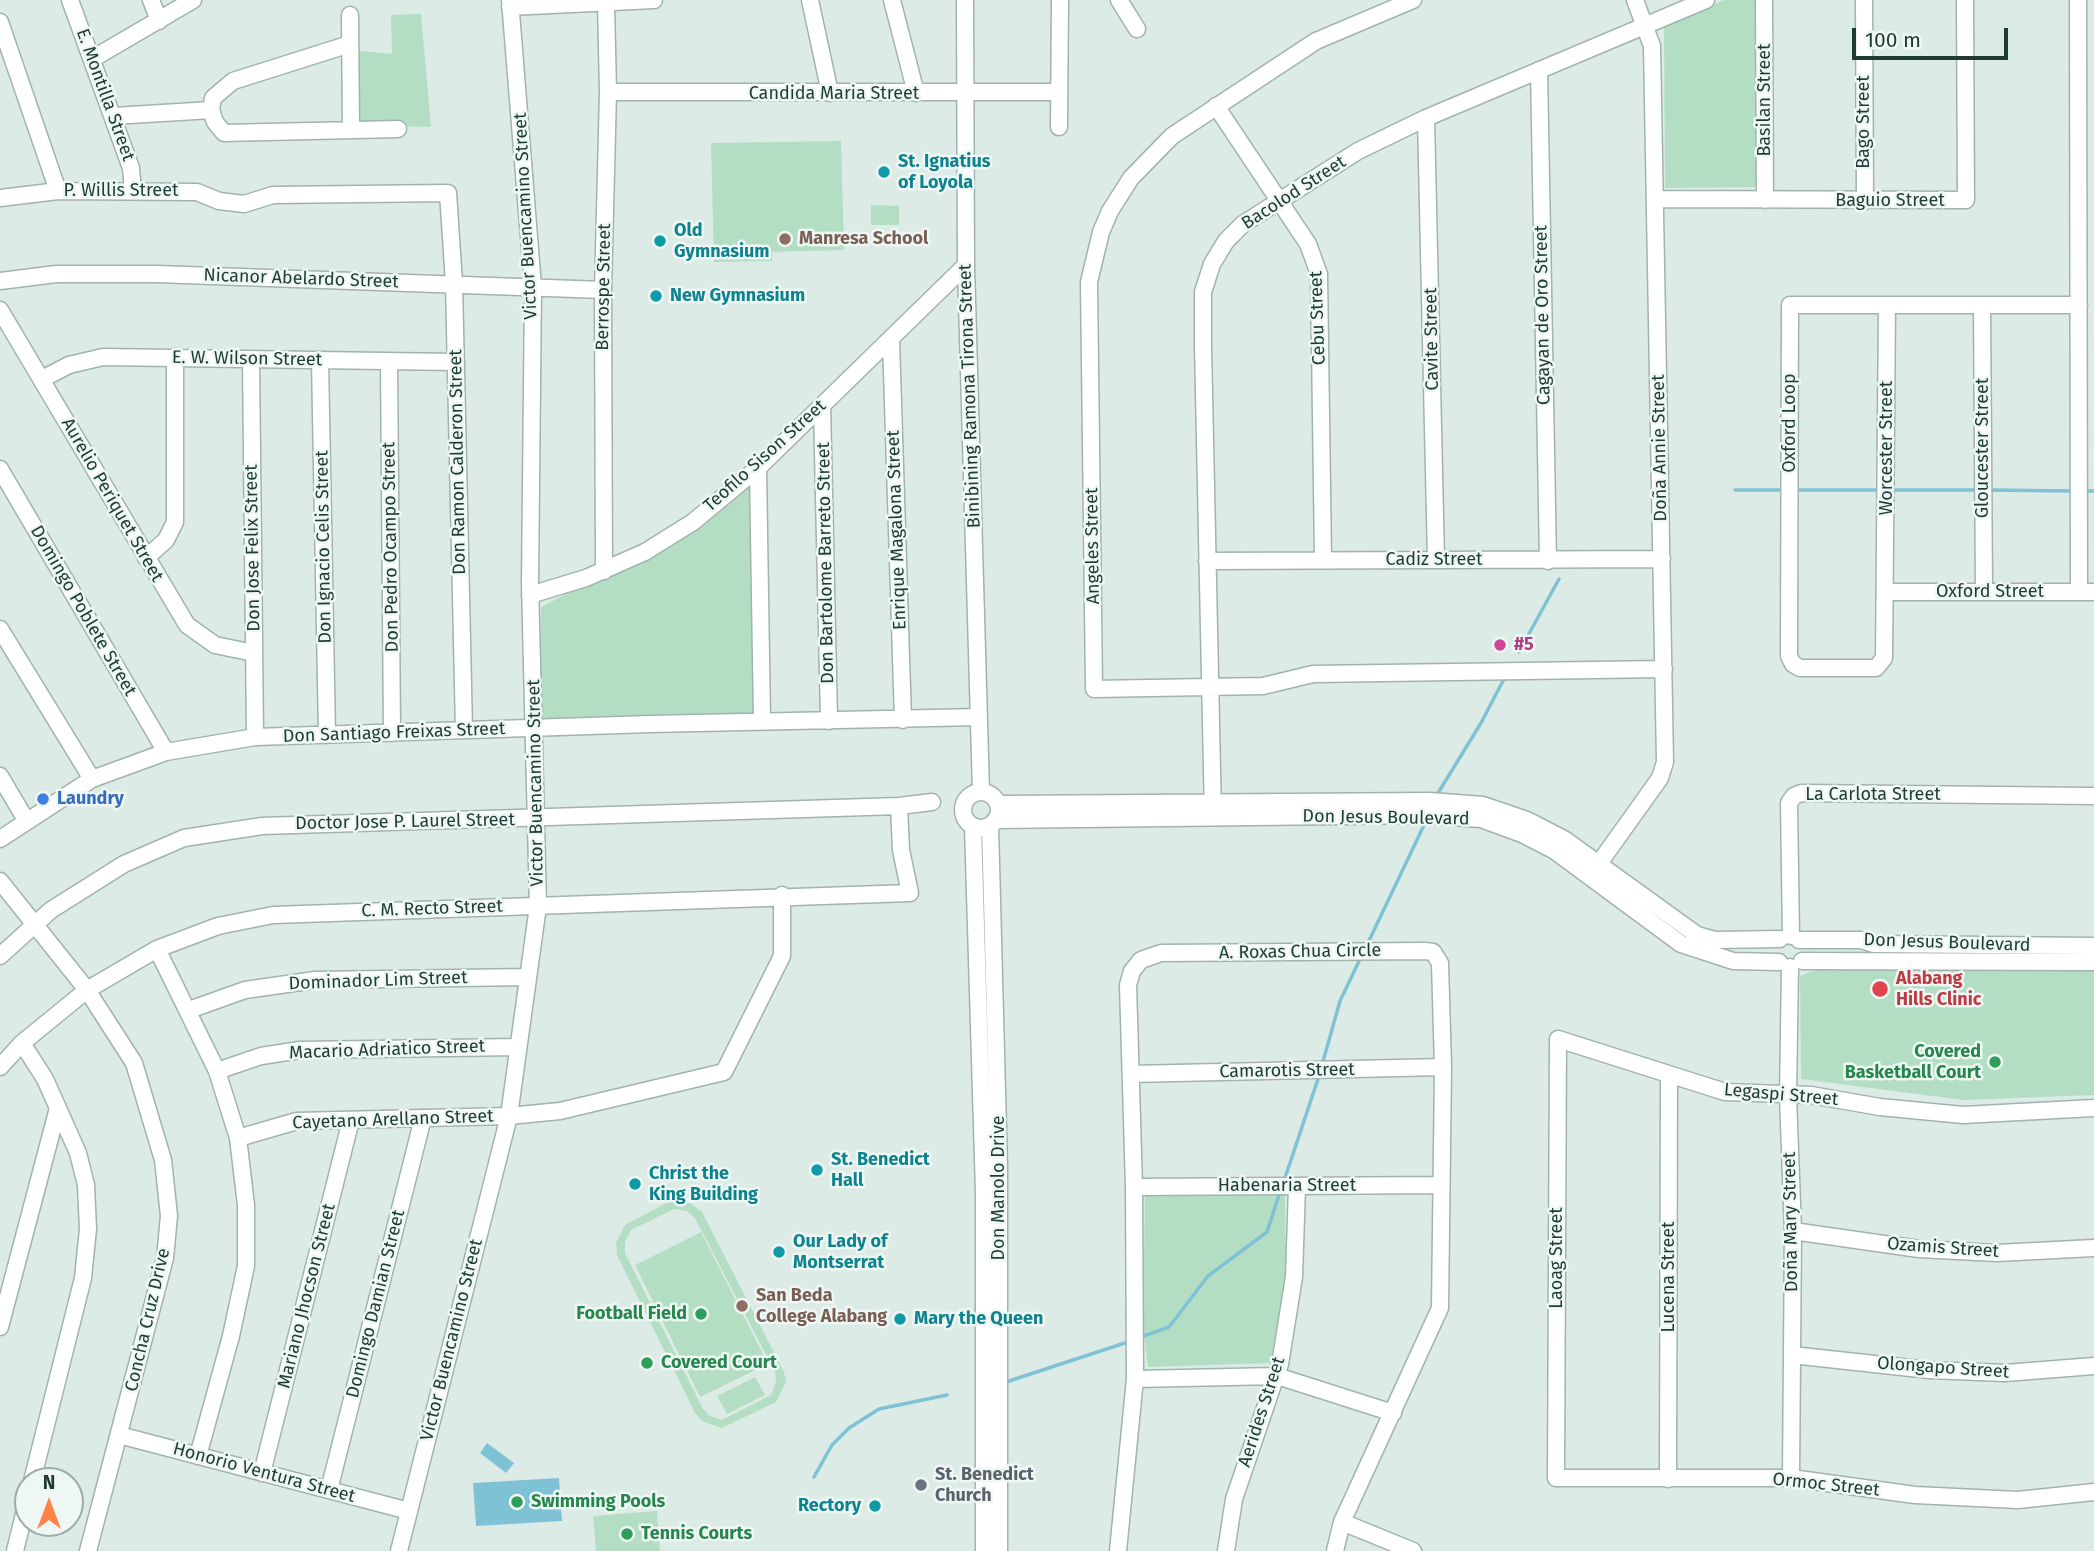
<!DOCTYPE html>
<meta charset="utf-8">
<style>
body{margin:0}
#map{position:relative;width:2094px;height:1551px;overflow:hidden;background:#ddebe6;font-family:"Fira Sans",sans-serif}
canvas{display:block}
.north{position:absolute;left:14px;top:1467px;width:70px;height:70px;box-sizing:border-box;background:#eef7f3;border:2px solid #9baca7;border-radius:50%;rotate:0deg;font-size:19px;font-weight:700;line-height:28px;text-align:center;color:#1e3b36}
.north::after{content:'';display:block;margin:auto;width:24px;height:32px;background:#fe8348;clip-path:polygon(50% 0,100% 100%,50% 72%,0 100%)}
.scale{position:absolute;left:1852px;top:28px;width:156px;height:32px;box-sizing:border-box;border:4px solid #1e3b36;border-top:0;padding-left:9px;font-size:21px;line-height:24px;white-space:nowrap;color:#1e3b36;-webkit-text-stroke:5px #eef7f3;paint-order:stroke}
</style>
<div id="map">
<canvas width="2094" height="1551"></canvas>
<div class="north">N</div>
<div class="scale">100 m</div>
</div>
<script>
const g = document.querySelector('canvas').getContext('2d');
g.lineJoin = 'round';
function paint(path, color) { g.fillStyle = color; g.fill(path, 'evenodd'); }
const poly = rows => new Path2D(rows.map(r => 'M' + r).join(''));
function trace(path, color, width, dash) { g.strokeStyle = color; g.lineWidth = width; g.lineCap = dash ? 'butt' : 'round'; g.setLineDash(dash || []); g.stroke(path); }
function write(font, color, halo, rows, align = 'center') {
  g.font = font + ' "Fira Sans",sans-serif'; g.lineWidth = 5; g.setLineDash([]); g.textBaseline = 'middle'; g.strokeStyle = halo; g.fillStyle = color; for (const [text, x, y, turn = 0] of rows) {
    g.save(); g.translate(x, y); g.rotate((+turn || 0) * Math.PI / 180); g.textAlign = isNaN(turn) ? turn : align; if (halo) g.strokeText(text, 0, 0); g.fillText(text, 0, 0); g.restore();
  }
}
const green = poly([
 [1724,0,1758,0,1758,187,1665,188,1664,26],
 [421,14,431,127,353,125,351,50,392,54,391,15],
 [841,141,844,250,772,252,772,261,714,262,711,143],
 [871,205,899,206,899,225,871,225],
 [750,485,761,719,539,722,541,607,660,545],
 [2094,964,2094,1095,1964,1100,1801,1079,1800,976,1821,968],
 [1285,1195,1286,1271,1271,1363,1148,1367,1143,1326,1145,1196],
 [670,1201,690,1203,702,1212,784,1372,786,1382,776,1402,722,1428,702,1421,695,1413,617,1255,616,1243,625,1225],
 [674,1209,687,1211,695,1218,775,1372,776,1382,771,1395,722,1420,710,1416,703,1409,625,1253,625,1242,631,1230],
 [701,1232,768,1364,700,1397,635,1265],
 [755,1377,765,1395,727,1414,717,1396],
 [657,1511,660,1551,596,1551,593,1516]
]);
const water = poly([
 [487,1443,514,1463,506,1473,480,1453],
 [559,1478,562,1521,476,1526,473,1483]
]);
const stream = poly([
 [1735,490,1785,490],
 [1793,490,1880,490],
 [1891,490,1978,490],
 [1989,490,2072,491],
 [2084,491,2094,491],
 [1519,652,1559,579],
 [1438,793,1481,723,1505,677],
 [1366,947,1425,823],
 [1322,1065,1340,1001,1361,957],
 [1284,1181,1319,1076],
 [1141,1337,1169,1327,1208,1276,1267,1232,1280,1192],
 [1006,1382,1131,1341],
 [814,1477,832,1445,849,1428,879,1409,947,1395]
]);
const minor = poly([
 [70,0,131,168,133,191],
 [151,0,159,21],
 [810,0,830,93],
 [892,0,916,93],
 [965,0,966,265,981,792],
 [1119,0,1137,29],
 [1413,0,1316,41,1172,136,1131,178,1110,211,1101,232,1089,282,1094,689,1263,686,1313,674,1664,669],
 [1764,0,1765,200],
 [1864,0,1865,201],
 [2078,0,2079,592],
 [510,7,654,0],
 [350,15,351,130],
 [0,22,58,191],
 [350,44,233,81,213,98,211,110,215,122,224,133,398,129],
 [92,59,193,0],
 [1539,70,1548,561],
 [608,92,1059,92],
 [1216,106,1308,244,1319,274,1323,559],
 [114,116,211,110],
 [1426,118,1436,560],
 [1059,127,1060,0],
 [0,198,58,191,197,192,219,201,244,204,273,195,448,193,454,283,464,730],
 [1655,199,1966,200,1965,0],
 [0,281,56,274,157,274,603,290],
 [1887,305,1884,658,1876,668,1800,668,1793,664,1789,656,1790,305,2079,305],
 [1982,305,1984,592],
 [0,310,187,625,215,645,254,653],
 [891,340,903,720],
 [251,359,255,737],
 [320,360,327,735],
 [389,361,392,733],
 [42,379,69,365,103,357,456,362],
 [822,405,829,721],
 [758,468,762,721],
 [0,469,166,752],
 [146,558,166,540,175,522,175,357],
 [1207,561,1662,559],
 [604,571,603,290,608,92,606,3],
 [1887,592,2094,592],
 [530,595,586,578,645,552,693,522,758,468,966,265],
 [0,629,92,779],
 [0,776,26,820],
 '963 810a18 18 0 1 1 36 0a18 18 0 1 1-36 0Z',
 [998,804,1430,801,1483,805,1527,820,1564,839,1697,935,1715,940,1780,939],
 [1213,817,1203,346,1203,292,1212,264,1226,241,1243,224,1358,151,1426,118,1706,0],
 [995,820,1426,815,1481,819,1522,834,1555,851,1681,944,1733,961,1779,962],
 [990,825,999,1167,999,1551],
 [973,826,984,1193,984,1551],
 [0,839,92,779,166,752,255,737,650,724,979,717],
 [1590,876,1660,778,1665,762,1652,46,1635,0],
 [0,881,87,990,134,1063,163,1160,169,1216,165,1258,88,1551],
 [1791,936,1789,803,1794,796,1801,793,2094,796],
 [1799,940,1861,940,1874,944,2094,946],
 [157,949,217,1071,238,1138,246,1205,246,1266,231,1336,198,1456],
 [0,956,51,910,124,864,184,838,262,826,899,806,932,802],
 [1802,961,2094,962],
 [1790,967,1788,1096,1793,1231,1791,1478],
 [189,1010,245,990,315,980,528,977],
 [22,1043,45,1079,78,1153,86,1185,88,1229,83,1278,32,1481],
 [0,1067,22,1043,87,990,157,949,218,926,273,915,910,893,901,850,899,806],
 [217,1071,261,1056,300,1050,518,1047],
 [1131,1074,1443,1067],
 [2094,1108,1963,1115,1880,1107,1811,1095,1725,1092,1558,1039,1556,1478,1791,1478,1915,1495,2018,1500,2094,1492],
 [238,1138,297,1121,509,1116,560,1111,724,1072,782,956,782,895],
 [1134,1187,1440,1185],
 [1793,1231,1919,1249,1997,1253,2094,1248],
 [0,1327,58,1108],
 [1792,1355,1929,1370,2005,1373,2094,1366],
 [1135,1379,1277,1376,1393,1413],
 [119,1435,409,1511],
 [262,1473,351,1120],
 [1668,1479,1669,1076],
 [329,1490,423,1118],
 [1342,1522,1413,1551],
 [15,1551,28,1498],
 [399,1551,509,1116,538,906,530,584,533,287,510,0],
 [1118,1551,1135,1379,1134,1187,1128,985,1132,971,1141,960,1161,953,1425,951,1433,952,1440,963,1443,1067,1440,1308,1342,1522,1335,1551],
 [1226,1551,1234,1499,1280,1364,1294,1277,1297,1187]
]);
const markers = [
 [884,172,7,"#0f9aa8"],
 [785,239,7,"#8d6e63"],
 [660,241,7,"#0f9aa8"],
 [656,296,7,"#0f9aa8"],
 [1500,645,7,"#d1479c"],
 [43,799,7,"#3f7fe0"],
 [1880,989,9,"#e0444e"],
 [1995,1062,7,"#2e9e5b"],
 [817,1170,7,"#0f9aa8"],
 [635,1184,7,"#0f9aa8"],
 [779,1252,7,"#0f9aa8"],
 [742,1306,7,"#8d6e63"],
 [701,1314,7,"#2e9e5b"],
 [900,1319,7,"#0f9aa8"],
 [647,1363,7,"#2e9e5b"],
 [921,1485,7,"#6b7280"],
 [517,1502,7,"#2e9e5b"],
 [875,1506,7,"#0f9aa8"],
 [627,1534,7,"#2e9e5b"]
];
const streetNames = [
 ["Candida Maria Street",834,94],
 ["E. Montilla Street",105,95,70],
 ["Basilan Street",1765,100,-90],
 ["Bago Street",1864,122,-90],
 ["P. Willis Street",121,191],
 ["Bacolod Street",1294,193,-33],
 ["Baguio Street",1890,201],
 ["Victor Buencamino Street",526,216,-93],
 ["Nicanor Abelardo Street",301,279,2],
 ["Berrospe Street",604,287,-89],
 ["Cagayan de Oro Street",1543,315,-91],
 ["Cebu Street",1318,318,-92],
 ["Cavite Street",1432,339,-91],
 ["E. W. Wilson Street",247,359,1],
 ["Binibining Ramona Tirona Street",970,396,-92],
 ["Oxford Loop",1790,423,-90],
 ["Doña Annie Street",1660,448,-91],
 ["Worcester Street",1887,448,-90],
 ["Gloucester Street",1983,448,-90],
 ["Teofilo Sison Street",765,456,-42],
 ["Don Ramon Calderon Street",458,462,-91],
 ["Aurelio Periquet Street",112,500,60],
 ["Enrique Magalona Street",897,530,-92],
 ["Angeles Street",1093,546,-91],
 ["Don Ignacio Celis Street",324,547,-91],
 ["Don Pedro Ocampo Street",391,547,-91],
 ["Don Jose Felix Street",253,548,-91],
 ["Cadiz Street",1434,560],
 ["Don Bartolome Barreto Street",826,563,-91],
 ["Oxford Street",1990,592],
 ["Domingo Poblete Street",83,611,60],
 ["Don Santiago Freixas Street",394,733,-2],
 ["Victor Buencamino Street",536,783,-91],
 ["La Carlota Street",1873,795],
 ["Don Jesus Boulevard",1386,818,1],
 ["Doctor Jose P. Laurel Street",405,822,-1],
 ["C. M. Recto Street",432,909,-2],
 ["Don Jesus Boulevard",1947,943,2],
 ["A. Roxas Chua Circle",1300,952,-1],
 ["Dominador Lim Street",378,981,-2],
 ["Macario Adriatico Street",387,1050,-2],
 ["Camarotis Street",1287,1071,-1],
 ["Legaspi Street",1781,1095,5],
 ["Cayetano Arellano Street",393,1120,-2],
 ["Habenaria Street",1287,1186],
 ["Don Manolo Drive",999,1188,-90],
 ["Doña Mary Street",1791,1222,-91],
 ["Ozamis Street",1943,1248,4],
 ["Laoag Street",1557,1258,-90],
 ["Lucena Street",1669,1277,-90],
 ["Mariano Jhocson Street",307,1296,-76],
 ["Domingo Damian Street",376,1304,-76],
 ["Concha Cruz Drive",148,1320,-77],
 ["Victor Buencamino Street",452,1340,-76],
 ["Olongapo Street",1943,1368,4],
 ["Aerides Street",1262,1412,-72],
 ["Honorio Ventura Street",264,1473,15],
 ["Ormoc Street",1826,1485,6]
];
const cultureNames = [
 ["St. Ignatius",898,162],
 ["of Loyola",898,183],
 ["Old",674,231],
 ["Gymnasium",674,252],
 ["New Gymnasium",670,296],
 ["St. Benedict",831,1160],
 ["Hall",831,1181],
 ["Christ the",649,1174],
 ["King Building",649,1195],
 ["Our Lady of",793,1242],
 ["Montserrat",793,1263],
 ["Mary the Queen",914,1319],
 ["Rectory",861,1506,"right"]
];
const educationNames = [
 ["Manresa School",799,239],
 ["San Beda",756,1296],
 ["College Alabang",756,1317]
];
const hotelNames = [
 ["#5",1514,645]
];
const shopNames = [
 ["Laundry",57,799]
];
const healthNames = [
 ["Alabang",1896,979],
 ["Hills Clinic",1896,1000]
];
const leisureNames = [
 ["Covered",1981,1052,"right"],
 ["Basketball Court",1981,1073,"right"],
 ["Football Field",687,1314,"right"],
 ["Covered Court",661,1363],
 ["Swimming Pools",531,1502],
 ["Tennis Courts",641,1534]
];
const worshipNames = [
 ["St. Benedict",935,1475],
 ["Church",935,1496]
];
paint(green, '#b4dec3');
paint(water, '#80c2d5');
trace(stream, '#80c2d5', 3.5);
trace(minor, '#a0b3ae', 19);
trace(minor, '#fff', 16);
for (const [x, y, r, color] of markers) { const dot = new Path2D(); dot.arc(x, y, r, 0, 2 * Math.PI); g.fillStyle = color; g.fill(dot); trace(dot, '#eef7f3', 2.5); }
write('18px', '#1e3b36', '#eef7f3', streetNames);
write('bold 18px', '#0d838f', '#eef7f3', cultureNames, 'left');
write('bold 18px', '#785e54', '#eef7f3', educationNames, 'left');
write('bold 18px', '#b23c85', '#eef7f3', hotelNames, 'left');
write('bold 18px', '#366cbe', '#eef7f3', shopNames, 'left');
write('bold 18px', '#be3a42', '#eef7f3', healthNames, 'left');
write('bold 18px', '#27864d', '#eef7f3', leisureNames, 'left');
write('bold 18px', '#5b616d', '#eef7f3', worshipNames, 'left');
</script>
